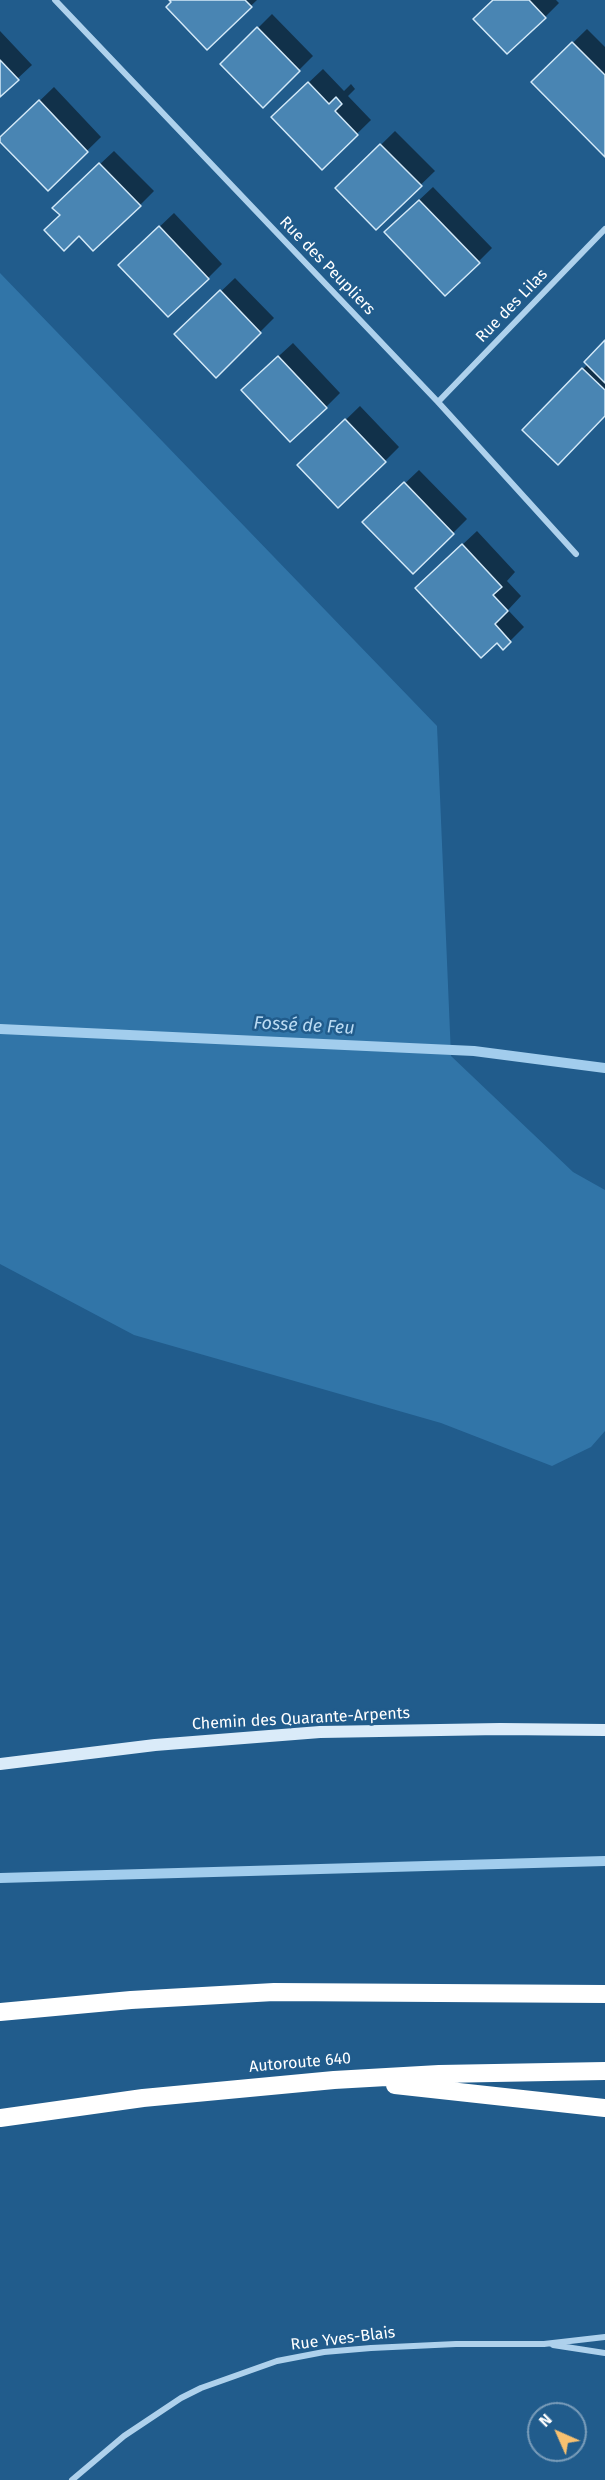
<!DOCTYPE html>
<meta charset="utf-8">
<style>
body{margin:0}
#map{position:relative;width:605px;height:2480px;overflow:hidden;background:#215c8c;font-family:"Fira Sans",sans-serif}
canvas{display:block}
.north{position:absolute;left:527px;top:2402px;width:60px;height:60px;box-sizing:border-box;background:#215c8c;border:2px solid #7a9dba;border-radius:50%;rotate:315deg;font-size:16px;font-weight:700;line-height:24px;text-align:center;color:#fff}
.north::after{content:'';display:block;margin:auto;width:21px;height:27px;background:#f8c170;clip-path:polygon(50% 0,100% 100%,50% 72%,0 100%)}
</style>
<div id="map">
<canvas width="605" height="2480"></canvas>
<div class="north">N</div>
</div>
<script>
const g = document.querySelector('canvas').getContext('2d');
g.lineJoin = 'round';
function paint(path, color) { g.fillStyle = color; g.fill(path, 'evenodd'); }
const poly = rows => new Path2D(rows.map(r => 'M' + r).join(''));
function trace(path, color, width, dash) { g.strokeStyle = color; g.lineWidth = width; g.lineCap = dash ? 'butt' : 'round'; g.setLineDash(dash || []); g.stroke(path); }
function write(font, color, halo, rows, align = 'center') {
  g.font = font + ' "Fira Sans",sans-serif'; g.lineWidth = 5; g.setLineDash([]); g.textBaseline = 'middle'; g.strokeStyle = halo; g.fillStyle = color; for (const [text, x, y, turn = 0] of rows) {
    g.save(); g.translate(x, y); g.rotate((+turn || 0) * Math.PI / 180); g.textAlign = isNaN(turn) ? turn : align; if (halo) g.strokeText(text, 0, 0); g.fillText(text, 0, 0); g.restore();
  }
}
const green = poly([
 [0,273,437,726,451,1056,573,1172,605,1190,605,1431,591,1447,552,1466,441,1423,134,1335,0,1264]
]);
const shadow = poly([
 [171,0,257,0,207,48],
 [494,0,556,0,559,3,545,17],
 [272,14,313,56,263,106,222,64],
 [587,29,605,47,605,155,533,82],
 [0,31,32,65,0,95],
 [323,69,344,91,351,84,355,89,348,96,371,120,322,168,287,103],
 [54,87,101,137,48,189,0,139],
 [395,131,435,171,376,228,337,188],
 [114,151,154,191,140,205,80,234,61,215,68,194],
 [433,187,492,248,478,262,400,218],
 [174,213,222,264,208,278,134,251],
 [235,278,274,318,216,376,176,334],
 [605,342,605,414,524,430,588,364],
 [293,343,340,393,326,407,257,376],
 [360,406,399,447,385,461,299,465],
 [419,470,467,519,453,533,379,508],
 [477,531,515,572,507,581,521,596,508,610,524,627,503,648,431,574]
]);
const stream = poly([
 [0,1029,474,1051,605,1068],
 [0,1878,605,1861]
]);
const building = poly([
 [169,0,245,0,252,7,207,50,166,7,171,2,169,0],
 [493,0,529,0,546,18,507,54,473,19,493,0],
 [257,27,300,71,263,108,220,64,257,27],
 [572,42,605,75,605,157,531,82,572,42],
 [0,60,19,80,0,97,0,60],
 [308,82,329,104,336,97,342,104,335,111,358,135,322,170,271,117,308,82],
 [39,100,88,152,48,191,0,142,0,137,39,100],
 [380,144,422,186,376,230,335,188,380,144],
 [99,163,141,206,93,251,79,236,64,251,44,230,60,215,52,208,99,163],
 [419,200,480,263,445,296,384,232,419,200],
 [159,226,209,279,168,317,118,265,159,226],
 [220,290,261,333,216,378,174,334,220,290],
 [605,340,605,383,584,362,605,340],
 [278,356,327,408,290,442,241,390,278,356],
 [582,368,605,390,605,416,558,465,522,430,582,368],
 [345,419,386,462,338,508,297,465,345,419],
 [404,482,454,534,413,574,362,522,404,482],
 [462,544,502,587,493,595,508,611,495,624,511,642,503,650,497,643,481,658,415,588,462,544]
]);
const street = poly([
 [55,0,438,402,576,554],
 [438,402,605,229],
 [553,2345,605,2353],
 [72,2480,124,2436,181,2398,201,2388,277,2361,324,2352,371,2348,456,2344,544,2344,605,2337]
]);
const secondary = poly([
 [0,1764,155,1745,320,1732,500,1729,605,1730]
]);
const highway = poly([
 [0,2012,131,2000,274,1992,605,1994],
 [395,2085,605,2108],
 [0,2118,143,2098,334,2080,439,2074,605,2071]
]);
const streetNames = [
 ["Rue des Peupliers",327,266,46],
 ["Rue des Lilas",512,306,-46],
 ["Chemin des Quarante-Arpents",301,1719,-3],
 ["Autoroute 640",300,2063,-5],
 ["Rue Yves-Blais",343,2339,-7]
];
const waterNames = [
 ["Fossé de Feu",304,1026,3]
];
paint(green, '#3175a8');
paint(shadow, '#0007');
trace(stream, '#a2cded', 10);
paint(building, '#4985b3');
trace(building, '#d3e9f8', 1.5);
trace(street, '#aed1ec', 6);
trace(secondary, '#daebf9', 12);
trace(highway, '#fff', 18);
write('16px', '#fff', '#215c8c', streetNames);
write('italic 18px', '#badbf3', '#215c8c', waterNames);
</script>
